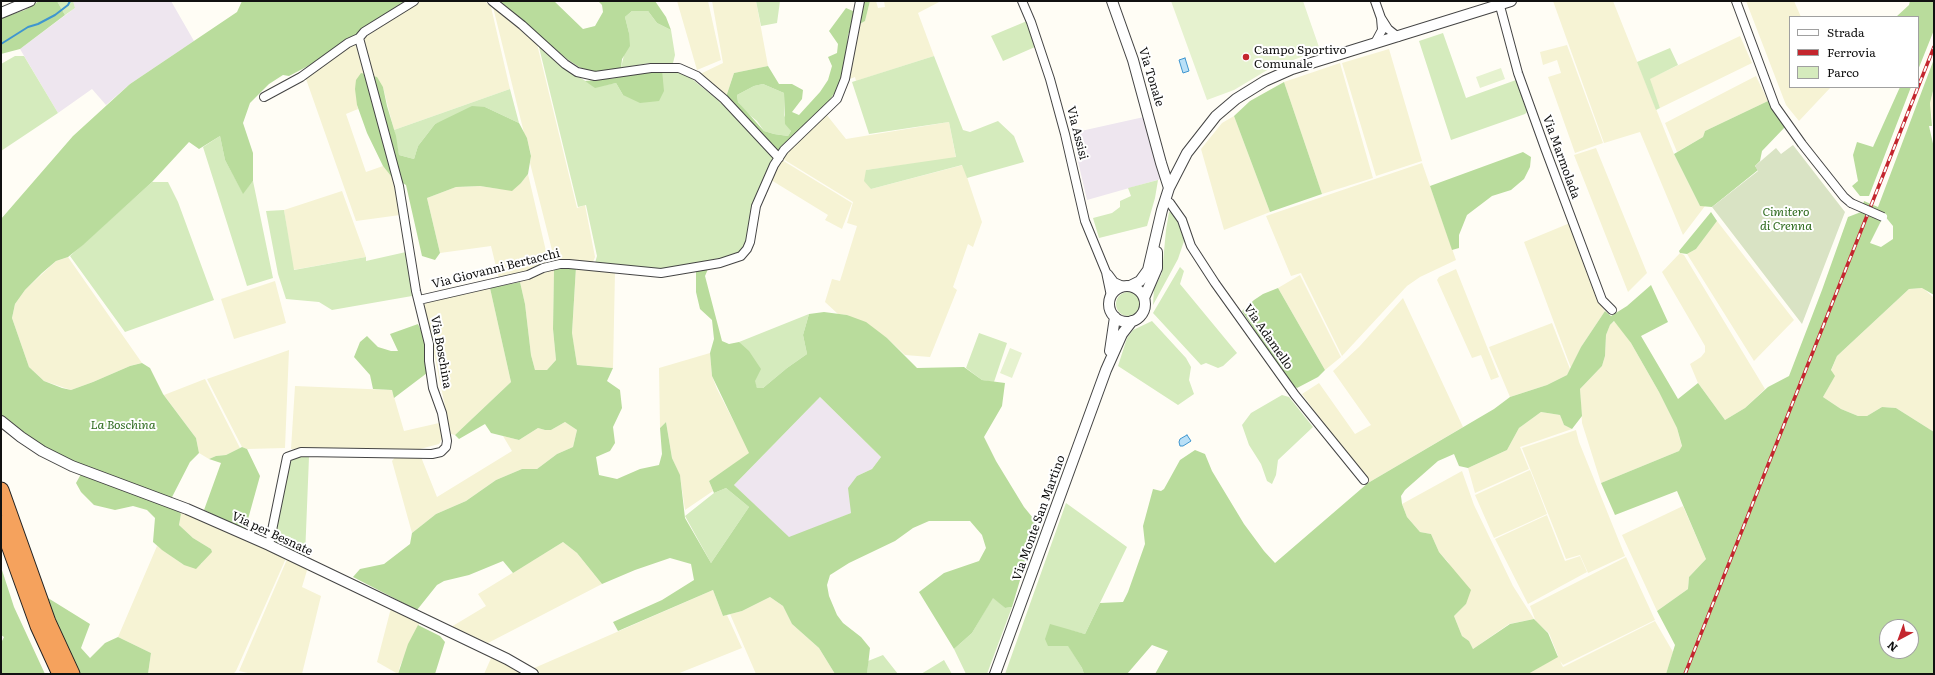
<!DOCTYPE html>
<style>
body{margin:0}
#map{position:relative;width:1935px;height:675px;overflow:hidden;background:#fffdf5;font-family:Literata,serif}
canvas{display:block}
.frame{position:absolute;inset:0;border:2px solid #111;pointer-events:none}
.legend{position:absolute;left:1789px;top:16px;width:130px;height:72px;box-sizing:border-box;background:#fff;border:1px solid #a0a0a0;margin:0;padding:5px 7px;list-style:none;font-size:12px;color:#111}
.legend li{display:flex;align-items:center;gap:8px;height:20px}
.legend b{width:20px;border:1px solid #a0a0a0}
.north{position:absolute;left:1879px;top:619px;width:40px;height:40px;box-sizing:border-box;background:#fff;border:1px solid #a0a0a0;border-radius:50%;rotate:221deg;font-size:11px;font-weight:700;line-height:16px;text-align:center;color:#111}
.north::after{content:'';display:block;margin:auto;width:14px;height:18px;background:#c4262e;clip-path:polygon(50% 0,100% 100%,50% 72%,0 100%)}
</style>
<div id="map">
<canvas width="1935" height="675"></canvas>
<div class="frame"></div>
<ul class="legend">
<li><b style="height:5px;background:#fff"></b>Strada</li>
<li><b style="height:5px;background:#c4262e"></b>Ferrovia</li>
<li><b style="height:11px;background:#d5ebbd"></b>Parco</li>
</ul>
<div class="north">N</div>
</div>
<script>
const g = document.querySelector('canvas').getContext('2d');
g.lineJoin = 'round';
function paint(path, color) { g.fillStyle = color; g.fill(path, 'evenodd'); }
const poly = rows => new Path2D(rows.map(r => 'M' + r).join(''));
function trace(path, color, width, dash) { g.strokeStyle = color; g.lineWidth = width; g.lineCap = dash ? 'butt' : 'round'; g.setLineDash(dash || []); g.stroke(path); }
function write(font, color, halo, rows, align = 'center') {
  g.font = font + ' Literata,serif'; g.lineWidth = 4; g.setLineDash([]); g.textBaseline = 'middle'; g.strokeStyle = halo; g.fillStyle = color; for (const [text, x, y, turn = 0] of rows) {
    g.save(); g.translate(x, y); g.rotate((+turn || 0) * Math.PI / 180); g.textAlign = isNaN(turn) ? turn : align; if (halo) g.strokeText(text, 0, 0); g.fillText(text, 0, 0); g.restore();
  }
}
const industrial = poly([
 [75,1,171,1,194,41,130,84,106,105,92,89,58,113,20,49,75,8,73,2],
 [1144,117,1161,179,1087,200,1077,157,1079,154,1072,133],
 [820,397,881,457,872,469,857,476,851,513,789,538,734,485]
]);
const farmland = poly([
 [420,1,485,1,491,7,510,89,394,130,383,87,373,76,364,38],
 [677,1,708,1,721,60,697,70],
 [712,1,756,1,768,66,734,73,726,97,698,75,723,63],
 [870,1,876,1,878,8,885,7,884,1,941,1,918,13,934,56,856,81,855,77,847,80,858,25,865,21],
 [1553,1,1613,1,1674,154,1700,206,1705,206,1683,235,1640,132,1604,143],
 [1746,1,1794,1,1801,17,1790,17,1790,87,1831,87,1799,121,1786,105],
 [493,7,537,44,577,208,585,205,595,257,593,262,555,262,530,163,531,155,527,138,524,133],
 [1740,36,1752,63,1660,108,1649,79],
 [354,43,358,43,365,74,357,105,358,109,346,114,366,172,383,166,394,178,400,215,356,221,306,79],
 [1567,45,1603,143,1575,153,1548,77,1561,73,1557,60,1543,65,1540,52],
 [1389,49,1422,161,1376,176,1342,63],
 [1340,63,1373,178,1322,194,1284,82],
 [1756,76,1768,101,1705,131,1703,137,1677,152,1665,123],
 [1934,87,1934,134,1930,103],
 [826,114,846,139,949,122,956,158,866,170,871,189,963,165,982,222,973,247,968,244,953,287,957,290,930,357,905,355,887,338,847,315,838,314,825,302,832,279,840,281,857,226,847,223,853,202,783,159,785,154],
 [1234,116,1270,212,1224,230,1201,149,1222,123],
 [1596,148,1647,273,1628,292,1574,155],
 [782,160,852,203,842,229,825,220,828,215,771,180],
 [1422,163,1456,260,1420,277,1407,286,1342,356,1301,273,1291,276,1266,216],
 [528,174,549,264,527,273,499,279,491,246,440,253,427,198,456,187,480,186,500,189,521,183],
 [342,191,366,257,293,270,284,210],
 [1717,221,1794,320,1754,361,1687,254,1696,249],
 [1570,223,1598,301,1605,311,1581,347,1571,368,1524,242],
 [1680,253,1684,255,1765,389,1745,408,1725,420,1698,383,1690,364,1701,357,1705,352,1705,346,1662,272],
 [68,257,142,363,130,366,93,382,71,390,44,381,29,367,12,318,15,304,25,290,56,261],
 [576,267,615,272,613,368,577,365,572,334],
 [554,269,553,329,556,360,547,370,535,370,531,355,525,304,520,282],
 [1456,269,1499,377,1491,380,1481,355,1472,358,1437,280,1439,277],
 [1300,275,1341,357,1325,370,1278,288],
 [275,281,286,323,234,339,221,299],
 [490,288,511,382,455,435,451,434,448,421,424,305,428,301],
 [1923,288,1934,298,1934,432,1896,408,1882,407,1867,416,1858,416,1841,409,1823,397,1834,377,1831,371,1837,356,1909,289],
 [1403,298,1463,427,1368,483,1302,394,1319,383,1355,434,1371,425,1333,371,1359,347],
 [1615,321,1631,343,1659,392,1677,428,1682,447,1679,451,1601,483,1582,423,1580,389,1602,366,1605,356,1606,335,1610,325],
 [1552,323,1570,369,1567,375,1547,385,1510,397,1489,347],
 [289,350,285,448,247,449,242,447,207,379],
 [710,353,712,376,717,389,750,453,709,481,713,491,685,510,680,476,672,458,666,422,660,428,659,368],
 [205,379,240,448,226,455,216,456,209,459,199,453,196,438,164,395],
 [295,386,392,390,404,431,439,423,442,439,439,444,420,449,291,449],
 [1541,412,1560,415,1564,425,1572,429,1520,447,1529,469,1475,493,1468,468,1507,450,1519,428],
 [565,422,577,430,573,447,557,454,537,469,522,469,496,480,466,501,436,514,412,533,392,461,396,456,421,457,437,497,512,451,503,436,519,440,538,428,545,430,551,430],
 [1576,430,1579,442,1625,556,1588,573,1580,555,1566,559,1522,448],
 [1530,470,1547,514,1494,538,1475,495],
 [1462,471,1474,505,1513,586,1534,619,1509,624,1473,649,1469,641,1462,636,1454,616,1466,604,1448,562,1439,552,1431,534,1420,532,1407,517,1402,504],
 [1683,506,1706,559,1689,577,1688,589,1657,611,1622,535],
 [178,510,287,556,236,671,233,674,148,674,151,653,118,637,157,546,184,565,201,564,211,549,193,538,179,525,181,514],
 [1547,515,1565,561,1580,556,1587,572,1528,604,1495,539],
 [563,542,577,553,602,584,488,643,451,627,486,606,478,594],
 [288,557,308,567,302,587,321,596,302,674,252,674,239,671],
 [1626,557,1655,620,1563,665,1560,661,1563,667,1655,621,1673,652,1666,674,1528,674,1558,656,1549,633,1536,622,1530,606],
 [713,590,723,616,727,615,742,648,677,674,540,674,532,669],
 [770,597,783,606,792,624,819,648,835,674,756,674,730,614,742,611],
 [391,608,420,622,400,666,398,674,377,662],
 [492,656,524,674,484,674]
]);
const green = poly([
 [57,1,73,1,75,8,65,15],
 [756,1,780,1,777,23,761,26],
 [632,11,648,11,657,23,671,30,675,55,673,63,649,63,621,68,629,33,625,17],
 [1027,21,1035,47,1003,61,991,36],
 [1443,33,1466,98,1516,80,1527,112,1525,114,1451,140,1419,41],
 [538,43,557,63,595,87,616,83,623,95,662,70,676,72,687,75,718,100,777,158,767,172,748,245,738,254,690,265,660,269,595,263,597,256,586,205,578,207],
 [1670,48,1678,65,1650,79,1660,108,1656,110,1637,62],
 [15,56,24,56,58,113,1,151,1,64],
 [934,56,963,130,970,132,998,121,1014,136,1024,162,967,178,962,165,871,189,864,181,866,170,956,157,949,122,869,134,852,82],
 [763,84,784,93,784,115,791,131,788,136,774,134,764,131,757,121,747,113,738,102,737,95,754,86],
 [510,89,519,123,485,107,435,124,418,146,414,159,399,155,394,130],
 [220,136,225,160,243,193,253,181,273,278,247,286,203,147],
 [1158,180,1155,198,1147,226,1099,238,1093,218,1112,213,1120,207,1120,201,1131,196,1128,188],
 [152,182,168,182,178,202,214,300,125,332,70,256],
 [284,210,294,270,366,257,366,261,406,252,412,296,332,310,319,302,286,299,278,274,266,211],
 [1169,212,1173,213,1177,218,1184,241,1178,259,1153,305,1154,289,1162,273,1166,230],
 [1180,267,1184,271,1180,284,1237,353,1223,366,1218,368,1206,363,1201,365,1153,313],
 '1116 304a12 12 0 1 1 24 0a12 12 0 1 1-24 0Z',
 [809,314,803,335,807,354,787,368,763,388,757,388,739,342],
 [1152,321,1186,358,1191,367,1189,380,1194,394,1178,405,1118,366,1127,338,1133,330],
 [979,333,1007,343,994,382,982,380,966,368],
 [1282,395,1289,397,1313,427,1278,460,1276,475,1272,484,1267,481,1261,464,1249,445,1242,425,1251,413],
 [296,457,309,457,305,556,276,544,273,539,288,466,291,460],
 [726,488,749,507,711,563,685,516,714,493],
 [1066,503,1127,547,1085,634,1069,630,1048,646,1068,645,1082,668,1084,674,1005,674],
 [993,597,1005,608,1012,607,987,674,966,674,954,649,972,633],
 [883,655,898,674,867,674,868,661],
 [944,660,952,674,921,674]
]);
const forest = poly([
 [39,1,57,1,65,15,20,49,1,54,1,18,25,10],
 [242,1,411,1,308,66,289,76,283,75,269,84,250,103,243,123,253,153,253,181,243,194,225,160,220,136,199,149,189,142,152,182,83,245,68,257,56,261,42,273,25,290,15,304,12,318,29,367,44,381,62,388,71,390,93,382,130,366,142,363,150,368,163,394,196,438,199,453,190,462,171,499,53,453,1,416,1,219,73,136,130,84,237,12],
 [499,1,554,1,583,29,595,26,603,12,602,5,598,1,655,1,666,17,671,30,657,23,648,11,632,11,625,17,629,33,630,46,622,59,621,68,603,72,592,72,579,67,567,59],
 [864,1,870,1,865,21,858,25],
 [1910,1,1934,1,1934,30,1918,70,1918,17,1896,17,1909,5],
 [846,8,853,11,854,19,848,35,845,68,839,87,823,109,780,154,726,97,734,73,768,66,779,84,792,84,803,90,802,99,792,112,799,115,820,92,828,80,832,66,828,57,837,53,838,44,829,31],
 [763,84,784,93,785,124,791,131,788,136,774,134,764,131,738,102,737,95,754,86],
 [1934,59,1934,87,1930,103,1932,126,1929,126,1934,148,1934,295,1922,288,1909,289,1837,356,1831,370,1835,376,1823,397,1841,409,1858,416,1867,416,1882,407,1896,408,1934,432,1934,674,1666,674,1675,645,1657,611,1688,589,1689,577,1706,559,1677,491,1615,515,1601,483,1679,451,1682,446,1677,428,1659,392,1631,343,1614,321,1610,325,1606,335,1605,356,1602,366,1580,389,1582,416,1572,429,1564,425,1560,415,1541,412,1519,428,1507,450,1468,468,1459,466,1454,454,1438,461,1405,490,1401,496,1402,504,1407,517,1420,532,1431,534,1439,552,1471,590,1466,604,1454,616,1462,636,1469,641,1473,649,1510,624,1534,619,1548,633,1558,657,1528,674,1155,674,1168,651,1152,645,1127,674,1084,674,1082,668,1068,646,1048,646,1045,639,1050,624,1085,634,1100,603,1123,602,1128,592,1145,544,1143,526,1153,489,1161,491,1164,489,1180,460,1195,450,1205,454,1212,471,1244,524,1264,551,1275,563,1368,483,1494,409,1510,397,1547,385,1567,375,1581,347,1605,311,1611,316,1627,306,1651,285,1668,322,1641,336,1678,399,1698,383,1725,420,1745,408,1768,387,1789,376,1822,290,1848,217,1861,212,1864,201,1878,207],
 [1884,215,1893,226,1893,239,1881,247,1870,243],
 [1887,627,1911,627,1911,651,1887,651],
 [662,70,664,91,659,101,640,103,623,95,616,83,595,88,585,81,616,78,644,71],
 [361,73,377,77,383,87,387,106,396,136,399,155,414,159,418,146,435,124,472,106,485,107,519,123,527,138,531,156,528,174,521,183,512,191,480,186,456,187,427,198,440,253,435,260,422,256,406,185,391,176,383,166,367,133,357,105,355,89,356,80],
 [1284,82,1322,194,1270,212,1234,116,1250,101],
 [1900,87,1911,87,1869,196,1860,196,1852,186,1858,181,1853,155,1857,142,1873,147],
 [1768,101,1785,127,1762,151,1760,161,1755,166,1758,170,1712,207,1700,206,1674,154,1703,137,1705,131],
 [1523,152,1531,157,1530,167,1524,179,1511,190,1492,196,1467,215,1459,235,1459,248,1452,250,1430,186],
 [1711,212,1717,221,1696,249,1687,254,1680,253,1679,251],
 [576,267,572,333,577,365,613,368,607,381,620,390,622,408,613,427,615,443,610,451,596,457,599,475,617,479,640,469,659,465,662,454,660,428,666,422,672,458,680,475,685,518,711,563,749,507,726,488,714,493,709,481,749,453,712,376,710,353,714,339,712,320,700,309,696,292,696,271,708,269,705,276,722,341,729,344,739,342,749,351,761,369,755,381,757,388,763,388,787,368,807,354,803,335,809,314,824,312,847,315,866,322,887,338,917,368,964,367,982,380,1005,383,1002,406,984,437,996,461,1024,507,1037,523,1012,607,1005,608,993,598,972,633,954,649,919,592,944,573,979,561,986,548,982,535,970,521,929,521,913,528,895,541,849,563,830,575,827,585,829,596,837,615,843,623,861,637,870,648,867,674,835,674,819,648,792,624,783,606,770,597,742,611,723,616,713,590,618,631,613,622,662,600,694,580,691,564,670,558,635,570,602,584,577,553,563,542,513,573,503,561,469,575,444,581,437,585,417,610,353,577,360,569,384,564,410,544,412,533,436,514,466,501,496,480,522,469,537,469,557,454,573,447,577,430,565,422,551,430,545,430,538,428,519,440,491,433,485,424,459,439,455,435,511,382,490,288,520,282,525,304,531,355,535,370,547,370,556,360,553,329,554,269],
 [820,397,881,457,872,469,857,476,848,488,851,513,789,537,734,485],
 [1278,288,1325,370,1318,377,1297,388,1291,385,1242,311,1254,300,1263,294],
 [418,324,424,337,427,373,394,398,392,390,373,389,370,375,354,357,360,342,367,336,378,347,391,351,398,351,390,334],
 [242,447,247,449,260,476,245,530,204,510,221,463,209,459,216,456,226,455],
 [81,474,178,510,181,514,179,525,193,538,211,549,212,552,196,569,184,565,162,550,153,542,155,518,147,510,133,506,115,510,94,505,81,492,76,483],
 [1,567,14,607,45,674,1,674,1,643,4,637,1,635],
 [48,598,90,624,81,648,90,658,105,643,118,637,151,653,148,674,79,674,65,646],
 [418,625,440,636,445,642,435,674,398,674,408,644]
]);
const cemetery = poly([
 [1793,145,1845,212,1802,324,1712,207,1758,171,1755,166,1776,148,1781,154]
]);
const pitch = poly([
 [1171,1,1303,1,1320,50,1269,69,1234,90,1207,100],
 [1501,68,1505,79,1480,88,1476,77],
 [1010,348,1022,353,1012,378,1000,373]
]);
const water = poly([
 [1185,58,1189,71,1183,73,1179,60,1185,58],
 [1187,435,1191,441,1183,446,1180,446,1179,442,1180,439,1187,435]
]);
const stream = poly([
 [1,44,28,27,38,24,55,15,68,5,70,1]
]);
const minor = poly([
 [492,1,522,25,565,64,577,72,595,76,651,68,679,68,697,76,724,99,779,158],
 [1022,1,1031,22,1050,79,1065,134,1085,221,1106,272,1111,296],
 [1736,1,1775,106,1802,144,1844,197,1851,203],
 [1500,6,1518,73,1545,148,1602,300,1612,310],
 [1381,18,1388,29,1398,37],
 [1375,43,1382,30,1381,18,1375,1],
 [264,97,301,77,348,43,359,38,364,32,414,1],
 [1165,200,1170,203,1182,220,1191,246,1215,283,1295,395,1364,480],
 [1108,274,1114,282,1123,286],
 [419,300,528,275,543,268,560,264,569,264,661,273,720,263,741,256,747,249,750,242,756,206,774,165,784,150,837,99,845,79,860,1],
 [269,545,287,457,301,452,432,454,441,452,446,447,447,441,442,413,433,388,429,361,429,344,416,291,399,186,359,38]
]);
const tertiary = poly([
 [1112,1,1133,60,1161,163,1169,188],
 [1,13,30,1],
 [1130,286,1140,281,1148,270,1162,210,1169,188,1187,153,1216,116,1236,99,1265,81,1292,69,1511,1],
 '1109 304a18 18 0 1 1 36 0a18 18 0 1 1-36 0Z',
 [1144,298,1157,268,1157,252],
 [1110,351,1115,317],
 [1,421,21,437,42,451,72,466,187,509,269,545,507,659,533,674],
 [995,674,1106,370,1122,334,1132,321]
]);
const motorway = poly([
 [1,490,48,622,72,674],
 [1,523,38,626,60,674]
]);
const rail = poly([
 [1685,674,1934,47]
]);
const minorBridge = poly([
 [1851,203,1883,217]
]);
const markers = [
 [1246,57,4,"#c4262e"]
];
const poiNames = [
 ["Campo Sportivo",1254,50],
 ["Comunale",1254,64]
];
const streetNames = [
 ["Via Tonale",1151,77,73],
 ["Via Assisi",1077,133,76],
 ["Via Marmolada",1561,157,70],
 ["Via Giovanni Bertacchi",496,269,-14],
 ["Via Adamello",1268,337,55],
 ["Via Boschina",441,352,80],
 ["Via Monte San Martino",1039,518,-70],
 ["Via per Besnate",272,534,25]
];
const parkNames = [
 ["Cimitero",1786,212],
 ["di Crenna",1786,226],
 ["La Boschina",123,425]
];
paint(industrial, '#eee6ef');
paint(farmland, '#f6f3d4');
paint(green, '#d5ebbd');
paint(forest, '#b9dc9c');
paint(cemetery, '#d9e3c4');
paint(pitch, '#e6f2cf');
paint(water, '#b9e0f7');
trace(water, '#3f96cf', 1);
trace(stream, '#3f96cf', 2);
trace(minor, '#444', 10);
trace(tertiary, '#444', 12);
trace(motorway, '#222', 17);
trace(minor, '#fff', 8);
trace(tertiary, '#fff', 10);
trace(motorway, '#f5a25d', 15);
trace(rail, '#c4262e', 3.5);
trace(rail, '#fff', 2, [6]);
trace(minorBridge, '#444', 10, []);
trace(minorBridge, '#fff', 8);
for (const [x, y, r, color] of markers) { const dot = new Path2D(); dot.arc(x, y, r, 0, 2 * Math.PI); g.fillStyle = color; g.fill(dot); trace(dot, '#fff', 1.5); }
write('12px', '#111', '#fff', poiNames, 'left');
write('12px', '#111', '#fff', streetNames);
write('italic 12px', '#2f6b1f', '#fff', parkNames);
</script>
